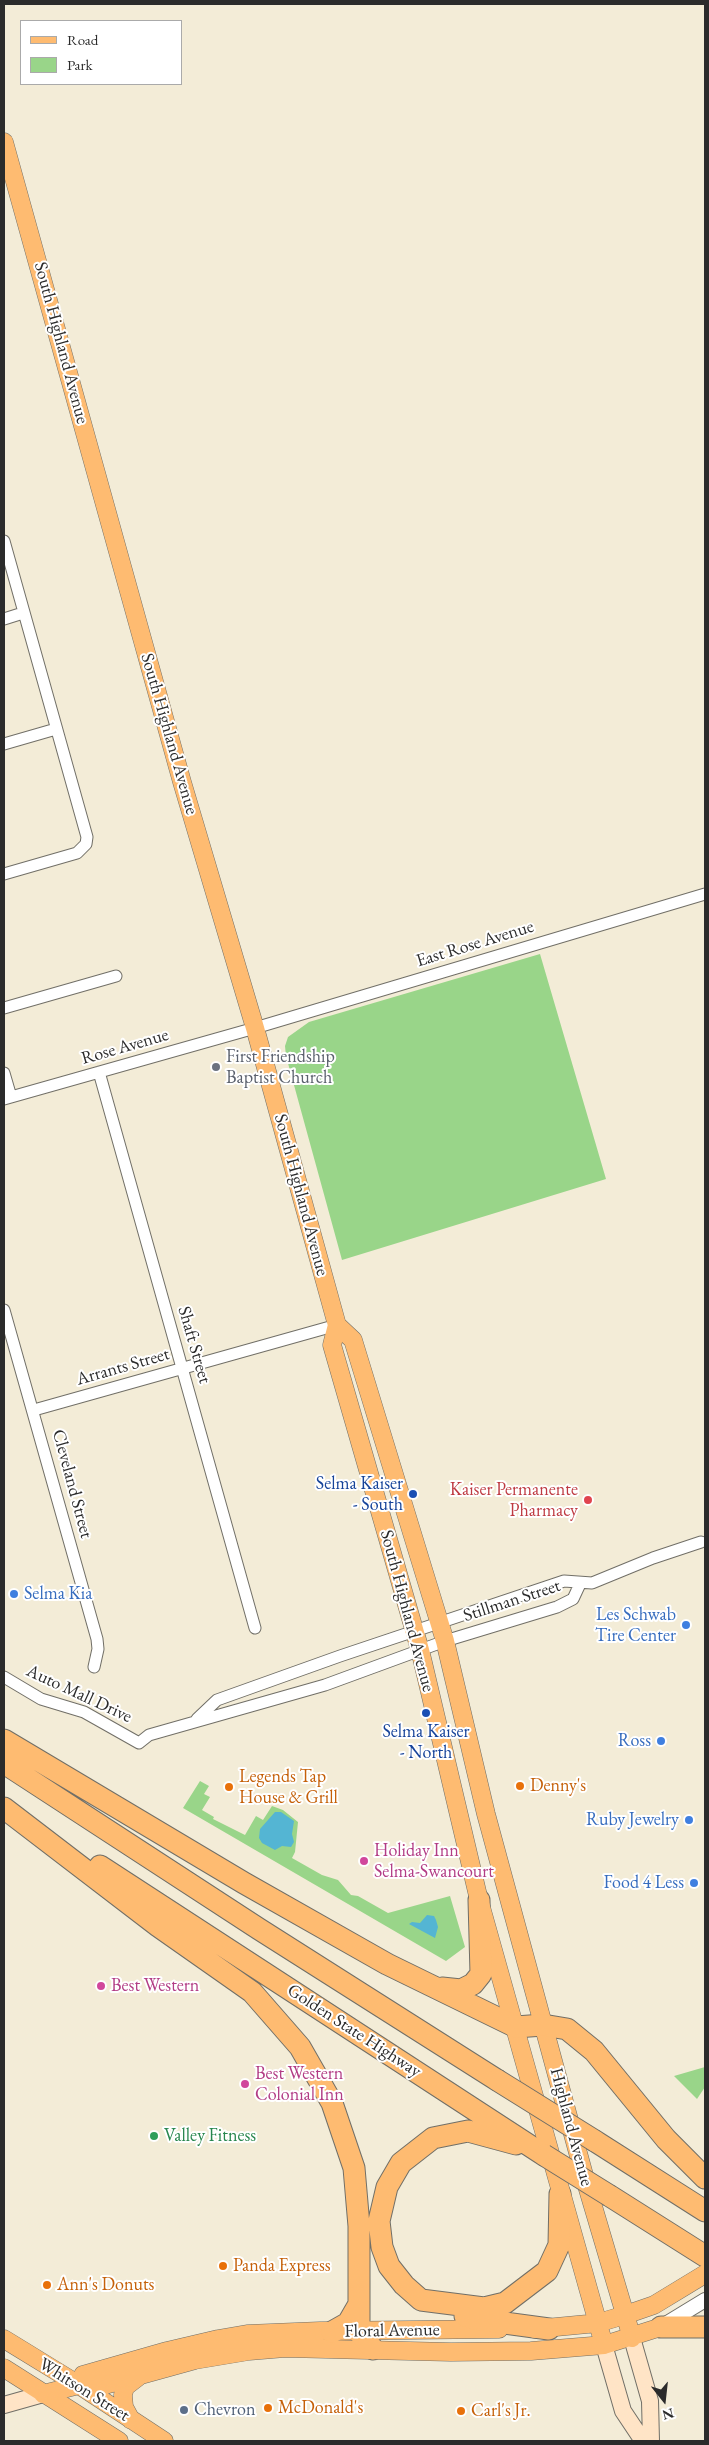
<!DOCTYPE html>
<style>
body{margin:0}
#map{position:relative;width:709px;height:2445px;overflow:hidden;background:#f3ecd7;font-family:"EB Garamond",serif}
canvas{display:block}
.frame{position:absolute;inset:0;border:5px solid #2b2b2b;pointer-events:none}
.legend{position:absolute;left:20px;top:20px;width:162px;height:65px;box-sizing:border-box;background:#fff;border:1px solid #aaa;margin:0;padding:6px 9px;list-style:none;font-size:15px;color:#2b2b2b}
.legend li{display:flex;align-items:center;gap:10px;height:25px}
.legend b{width:25px;border:1px solid #aaa}
.north{position:absolute;left:639px;top:2375px;width:50px;height:50px;-webkit-text-stroke:4px #fff;paint-order:stroke;rotate:164deg;font-size:14px;font-weight:700;line-height:20px;text-align:center;color:#2b2b2b}
.north::after{content:'';display:block;margin:auto;width:18px;height:22px;background:#2b2b2b;clip-path:polygon(50% 0,100% 100%,50% 72%,0 100%)}
</style>
<div id="map">
<canvas width="709" height="2445"></canvas>
<div class="frame"></div>
<ul class="legend">
<li><b style="height:6px;background:#febb71"></b>Road</li>
<li><b style="height:14px;background:#99d589"></b>Park</li>
</ul>
<div class="north">N</div>
</div>
<script>
const g = document.querySelector('canvas').getContext('2d');
g.lineJoin = 'round';
function paint(path, color) { g.fillStyle = color; g.fill(path, 'evenodd'); }
const poly = rows => new Path2D(rows.map(r => 'M' + r).join(''));
function trace(path, color, width, dash) { g.strokeStyle = color; g.lineWidth = width; g.lineCap = dash ? 'butt' : 'round'; g.setLineDash(dash || []); g.stroke(path); }
function write(font, color, halo, rows, align = 'center') {
  g.font = font + ' "EB Garamond",serif'; g.lineWidth = 4; g.setLineDash([]); g.textBaseline = 'middle'; g.strokeStyle = halo; g.fillStyle = color; for (const [text, x, y, turn = 0] of rows) {
    g.save(); g.translate(x, y); g.rotate((+turn || 0) * Math.PI / 180); g.textAlign = isNaN(turn) ? turn : align; if (halo) g.strokeText(text, 0, 0); g.fillText(text, 0, 0); g.restore();
  }
}
const green = poly([
 [540,954,606,1179,342,1260,286,1056,285,1046,288,1037,309,1022],
 [200,1781,209,1786,204,1794,210,1797,202,1810,214,1817,213,1819,245,1835,256,1816,263,1820,272,1806,283,1810,298,1822,295,1852,292,1858,322,1875,338,1880,351,1895,358,1896,388,1913,450,1896,465,1947,446,1961,183,1808],
 [705,2067,705,2087,697,2099,674,2076]
]);
const water = poly([
 [275,1812,281,1812,294,1821,292,1834,294,1842,291,1847,282,1846,275,1850,262,1843,259,1838,260,1829],
 [427,1915,434,1916,436,1920,438,1927,435,1938,409,1924,412,1922,420,1923]
]);
const minor = poly([
 [4,541,87,837,86,844,77,853,4,874],
 [4,619,23,613],
 [4,744,56,729],
 [4,1008,116,976],
 [99,1072,255,1628],
 [4,1073,11,1097],
 [4,1099,255,1028,705,894],
 [4,1310,97,1639,98,1649,94,1667],
 [34,1410,337,1325],
 [4,1677,41,1699,84,1712,139,1743,149,1735,325,1685,445,1641,557,1607,573,1599,580,1584],
 [197,1719,217,1700,340,1656,564,1581,592,1583,653,1558,701,1542]
]);
const tertiary = poly([
 [664,2325,705,2300]
]);
const secondary = poly([
 [632,2338,650,2401,651,2441],
 [604,2345,623,2411,643,2441],
 [4,2405,43,2394]
]);
const primary = poly([
 [4,142,182,782,255,1028,337,1325,332,1345,420,1650,479,1900,604,2345],
 [337,1325,353,1340,445,1641,486,1814,587,2186,632,2338],
 [535,2329,598,2323,625,2315,654,2305,705,2274],
 [4,2339,79,2385,164,2441],
 [4,2368,119,2441],
 [79,2385,83,2375,167,2351,218,2339,247,2334,320,2331,499,2329],
 [43,2394,79,2385,101,2386,195,2360,249,2351,285,2348,451,2352,531,2351,604,2345,661,2327],
 [131,2420,124,2407,123,2395,125,2387,138,2377]
]);
const motorway = poly([
 [4,1740,244,1883,387,1964,516,2027,543,2025,567,2029,594,2051,666,2139,705,2178],
 [4,1763,259,1929,497,2080],
 [4,1808,158,1926,252,1992,300,2047,332,2103,354,2168,359,2226,359,2332,373,2349],
 [100,1866,544,2155],
 [442,1988,461,1990,473,1984,481,1974,479,1900],
 [595,2141,705,2211],
 [516,2144,468,2131,433,2138,401,2163,387,2187,379,2221,382,2247,389,2266,404,2285,421,2300,484,2308,505,2303,547,2271,559,2245,560,2194],
 [610,2196,705,2256],
 [465,2316,475,2319,549,2329],
 [661,2327,705,2327],
 [332,2332,348,2323,359,2304]
]);
const motorwayBridge = poly([
 [497,2080,595,2141],
 [544,2155,610,2196]
]);
const markers = [
 [216,1067,5,"#6b7280"],
 [413,1494,5,"#1a4fb4"],
 [588,1500,5,"#e0444e"],
 [14,1594,5,"#3f7fe0"],
 [686,1625,5,"#3f7fe0"],
 [426,1713,5,"#1a4fb4"],
 [661,1741,5,"#3f7fe0"],
 [520,1786,5,"#e8710a"],
 [229,1787,5,"#e8710a"],
 [689,1820,5,"#3f7fe0"],
 [364,1861,5,"#d1479c"],
 [694,1883,5,"#3f7fe0"],
 [101,1986,5,"#d1479c"],
 [245,2084,5,"#d1479c"],
 [154,2136,5,"#2e9e5b"],
 [223,2266,5,"#e8710a"],
 [47,2285,5,"#e8710a"],
 [268,2408,5,"#e8710a"],
 [184,2410,5,"#5c6f8a"],
 [461,2411,5,"#e8710a"]
];
const streetNames = [
 ["South Highland Avenue",61,343,75],
 ["South Highland Avenue",169,734,74],
 ["East Rose Avenue",475,944,-17],
 ["Rose Avenue",125,1047,-16],
 ["South Highland Avenue",301,1195,75],
 ["Shaft Street",194,1345,74],
 ["Arrants Street",123,1367,-16],
 ["Cleveland Street",72,1484,75],
 ["Stillman Street",512,1601,-18],
 ["South Highland Avenue",407,1611,75],
 ["Auto Mall Drive",79,1694,25],
 ["Golden State Highway",354,2031,33],
 ["Highland Avenue",571,2127,75],
 ["Floral Avenue",392,2331,-1],
 ["Whitson Street",84,2390,32]
];
const worshipNames = [
 ["First Friendship",226,1057],
 ["Baptist Church",226,1078]
];
const transitNames = [
 ["Selma Kaiser",403,1484],
 ["- South",403,1505],
 ["Selma Kaiser",426,1732,"center"],
 ["- North",426,1753,"center"]
];
const healthNames = [
 ["Kaiser Permanente",578,1490],
 ["Pharmacy",578,1511]
];
const shopNames = [
 ["Selma Kia",24,1594,"left"],
 ["Les Schwab",676,1615],
 ["Tire Center",676,1636],
 ["Ross",651,1741],
 ["Ruby Jewelry",679,1820],
 ["Food 4 Less",684,1883]
];
const foodNames = [
 ["Legends Tap",239,1777],
 ["House & Grill",239,1798],
 ["Denny's",530,1786],
 ["Panda Express",233,2266],
 ["Ann's Donuts",57,2285],
 ["McDonald's",278,2408],
 ["Carl's Jr.",471,2411]
];
const hotelNames = [
 ["Holiday Inn",374,1851],
 ["Selma-Swancourt",374,1872],
 ["Best Western",111,1986],
 ["Best Western",255,2074],
 ["Colonial Inn",255,2095]
];
const leisureNames = [
 ["Valley Fitness",164,2136]
];
const serviceNames = [
 ["Chevron",194,2410]
];
paint(green, '#99d589');
paint(water, '#54b5d3');
trace(minor, '#716f67', 13);
trace(tertiary, '#716f67', 16);
trace(secondary, '#716f67', 18);
trace(primary, '#716f67', 19);
trace(motorway, '#716f67', 23);
trace(minor, '#fff', 11);
trace(tertiary, '#fff', 14);
trace(secondary, '#ffe4c6', 16);
trace(primary, '#febb71', 18);
trace(motorway, '#febb71', 21);
trace(motorwayBridge, '#716f67', 23, []);
trace(motorwayBridge, '#febb71', 21);
for (const [x, y, r, color] of markers) { const dot = new Path2D(); dot.arc(x, y, r, 0, 2 * Math.PI); g.fillStyle = color; g.fill(dot); trace(dot, '#fff', 2); }
write('18px', '#2b2b2b', '#fff', streetNames);
write('18px', '#5b616d', '#fff', worshipNames, 'left');
write('18px', '#164399', '#fff', transitNames, 'right');
write('18px', '#be3a42', '#fff', healthNames, 'right');
write('18px', '#366cbe', '#fff', shopNames, 'right');
write('18px', '#c56008', '#fff', foodNames, 'left');
write('18px', '#b23c85', '#fff', hotelNames, 'left');
write('18px', '#27864d', '#fff', leisureNames, 'left');
write('18px', '#4e5e75', '#fff', serviceNames, 'left');
</script>
